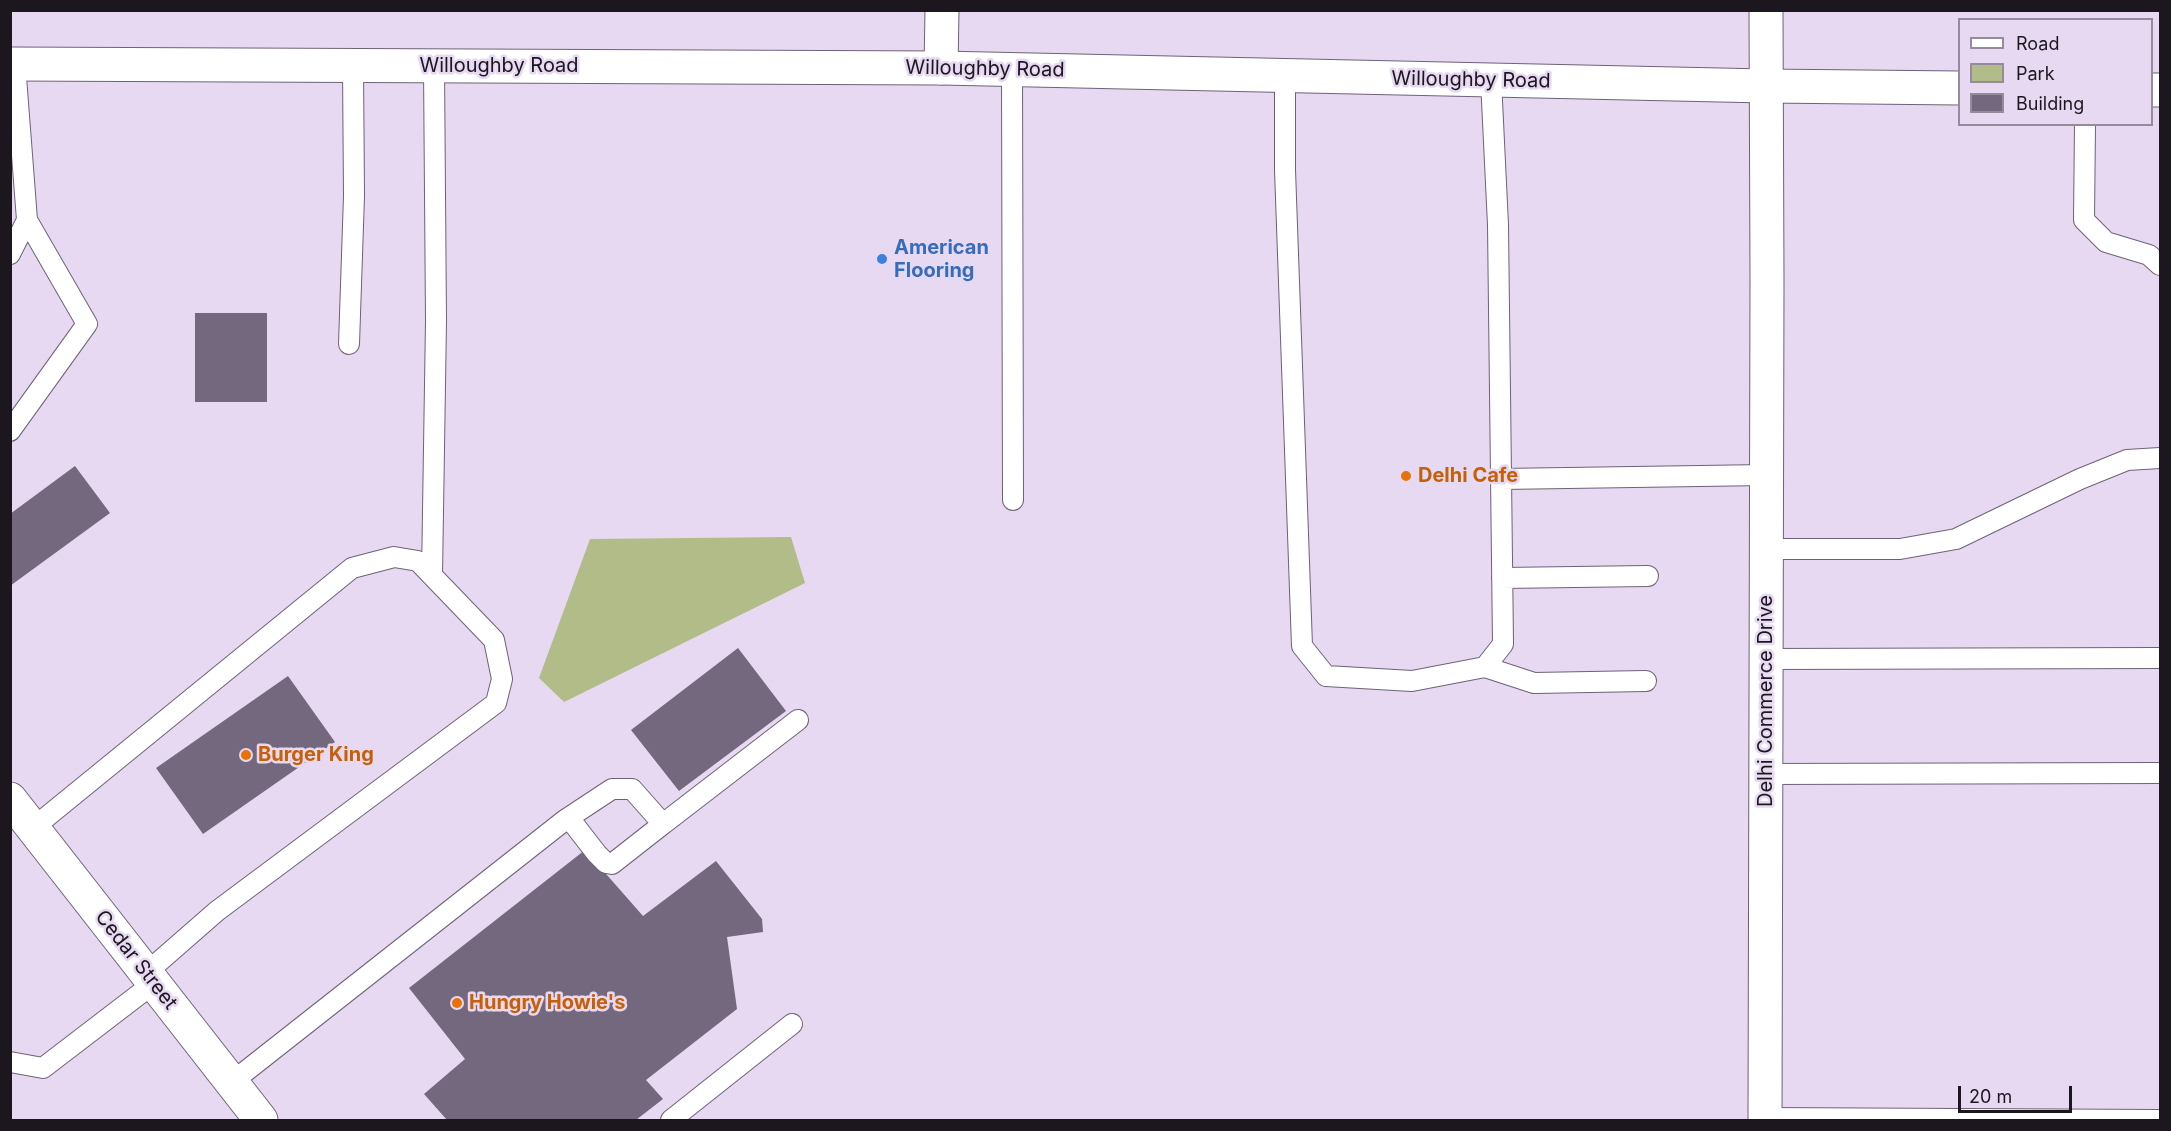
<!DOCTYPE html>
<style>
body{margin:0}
#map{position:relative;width:2171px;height:1131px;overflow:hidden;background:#e7d9f1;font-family:Inter,sans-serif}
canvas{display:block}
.frame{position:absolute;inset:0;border:12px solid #1c171f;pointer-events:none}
.legend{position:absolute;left:1958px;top:18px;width:195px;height:108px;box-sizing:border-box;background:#e7d9f1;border:2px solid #968b9d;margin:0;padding:8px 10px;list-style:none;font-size:18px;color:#1c171f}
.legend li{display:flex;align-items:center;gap:12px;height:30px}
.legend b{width:30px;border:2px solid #968b9d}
.scale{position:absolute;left:1958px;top:1086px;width:114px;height:27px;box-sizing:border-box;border:3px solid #1c171f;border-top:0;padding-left:8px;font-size:18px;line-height:21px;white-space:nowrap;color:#1c171f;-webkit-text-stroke:4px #e7d9f1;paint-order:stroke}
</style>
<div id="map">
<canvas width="2171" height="1131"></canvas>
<div class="frame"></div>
<ul class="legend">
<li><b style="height:8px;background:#fff"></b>Road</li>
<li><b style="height:16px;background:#b1bc88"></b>Park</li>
<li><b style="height:16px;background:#73687e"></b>Building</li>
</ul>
<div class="scale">20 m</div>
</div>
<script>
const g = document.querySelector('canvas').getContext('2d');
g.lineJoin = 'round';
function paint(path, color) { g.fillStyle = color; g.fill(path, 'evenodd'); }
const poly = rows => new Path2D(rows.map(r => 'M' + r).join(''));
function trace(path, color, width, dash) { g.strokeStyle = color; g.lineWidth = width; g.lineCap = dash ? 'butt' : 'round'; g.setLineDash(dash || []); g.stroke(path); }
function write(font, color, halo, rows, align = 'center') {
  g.font = font + ' Inter,sans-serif'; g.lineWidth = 5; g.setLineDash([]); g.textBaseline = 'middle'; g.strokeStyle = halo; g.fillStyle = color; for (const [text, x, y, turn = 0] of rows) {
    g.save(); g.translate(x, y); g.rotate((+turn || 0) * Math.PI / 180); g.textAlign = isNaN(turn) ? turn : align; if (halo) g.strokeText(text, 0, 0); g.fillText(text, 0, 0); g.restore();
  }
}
const green = poly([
 [791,537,805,583,564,702,539,678,590,539]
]);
const building = poly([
 [195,313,267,313,267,402,195,402],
 [75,466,110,513,10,586,10,514],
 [738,648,786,711,679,791,631,730],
 [288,676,335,742,203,834,156,768],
 [585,850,643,916,716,861,762,919,763,932,727,937,737,1009,646,1080,663,1099,636,1120,447,1120,424,1094,465,1059,409,988]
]);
const service = poly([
 [1012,69,1013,500],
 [1285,76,1285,170,1302,646,1326,676,1412,681,1485,667,1503,644,1498,225,1491,80],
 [2085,124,2084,220,2106,242,2149,255,2160,265],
 [10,254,27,220,15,64],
 [349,344,354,196,353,66],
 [10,431,87,324,27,220],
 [1501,479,1766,475],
 [1766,549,1900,549,1956,539,2080,479,2127,460,2160,458],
 [432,575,436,321,434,66],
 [1502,578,1648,576],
 [1766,659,2160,658],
 [1485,667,1534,683,1646,681],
 [1765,774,2160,773],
 [569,818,597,854,606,863,612,864,663,824],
 [33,828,352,568,394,557,418,561,494,640,502,679,496,703,217,911,146,973],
 [10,1062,43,1068,154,983],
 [232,1082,565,820,612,789,632,789,663,824,798,720],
 [1765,1118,2160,1120],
 [671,1120,792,1024]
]);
const minor = poly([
 [941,68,942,10],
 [1765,1120,1767,281,1766,10]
]);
const tertiary = poly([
 [10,64,941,68,1766,86,1960,88],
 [2152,90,2160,90]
]);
const secondary = poly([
 [10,799,261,1120]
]);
const markers = [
 [882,259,6,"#3f7fe0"],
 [1406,476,6,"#e8710a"],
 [246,755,6,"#e8710a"],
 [457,1003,6,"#e8710a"]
];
const streetNames = [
 ["Willoughby Road",499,66],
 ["Willoughby Road",985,69,1],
 ["Willoughby Road",1471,80,1],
 ["Delhi Commerce Drive",1766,701,-90],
 ["Cedar Street",136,960,52]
];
const shopNames = [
 ["American",894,248],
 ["Flooring",894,271]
];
const foodNames = [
 ["Delhi Cafe",1418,476],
 ["Burger King",258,755],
 ["Hungry Howie's",469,1003]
];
paint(green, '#b1bc88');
paint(building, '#73687e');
trace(service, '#6e6277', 22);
trace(minor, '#6e6277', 35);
trace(tertiary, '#6e6277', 35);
trace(secondary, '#6e6277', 35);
trace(service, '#fff', 20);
trace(minor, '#fff', 33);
trace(tertiary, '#fff', 33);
trace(secondary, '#fff', 33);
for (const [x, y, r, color] of markers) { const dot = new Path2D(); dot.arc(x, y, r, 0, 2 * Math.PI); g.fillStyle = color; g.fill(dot); trace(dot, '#e7d9f1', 2); }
write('20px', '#1c171f', '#e7d9f1', streetNames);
write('bold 20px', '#366cbe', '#e7d9f1', shopNames, 'left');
write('bold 20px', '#c56008', '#e7d9f1', foodNames, 'left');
</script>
